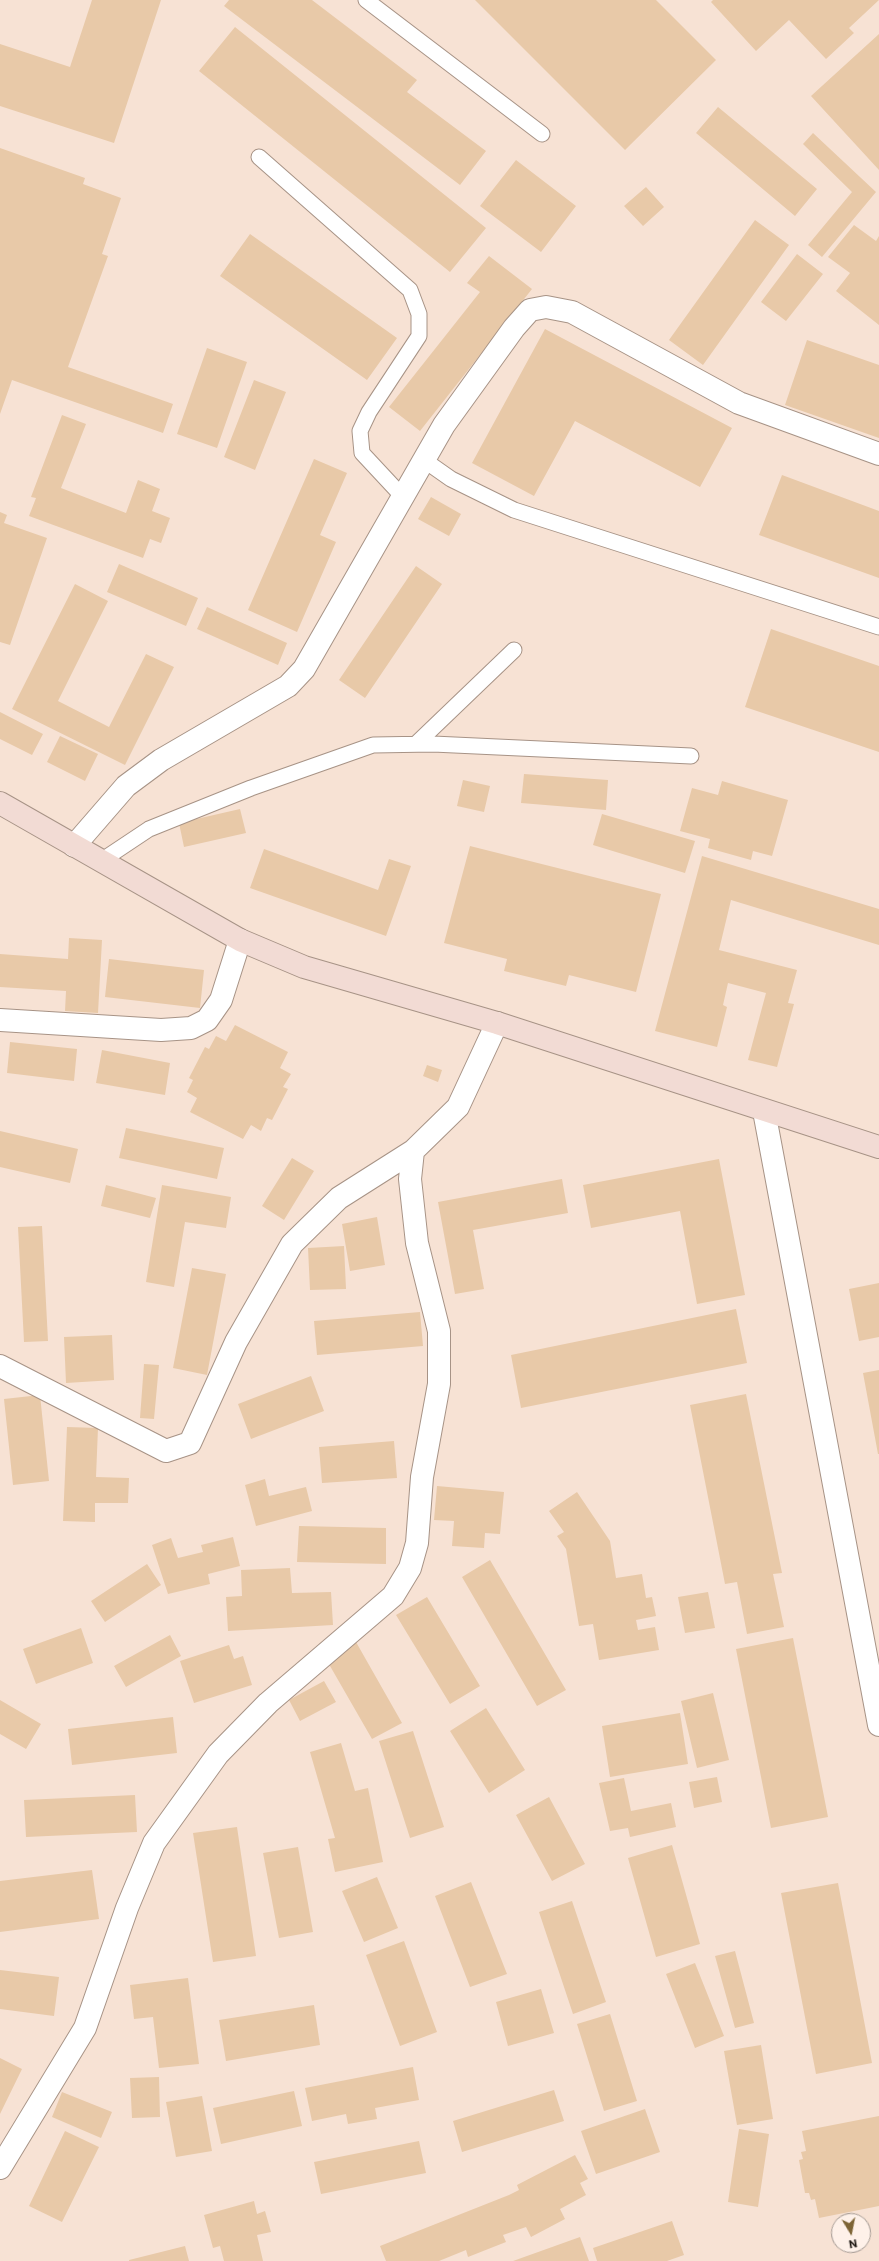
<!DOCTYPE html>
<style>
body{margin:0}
#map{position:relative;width:879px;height:2261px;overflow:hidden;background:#f7e2d4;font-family:Commissioner,sans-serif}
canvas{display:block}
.north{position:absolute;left:831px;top:2213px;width:40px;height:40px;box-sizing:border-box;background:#fef1e9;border:1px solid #a49a93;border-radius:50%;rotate:170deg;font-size:11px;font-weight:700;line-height:16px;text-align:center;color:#1e1712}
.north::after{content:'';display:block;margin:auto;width:14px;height:18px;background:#7d6435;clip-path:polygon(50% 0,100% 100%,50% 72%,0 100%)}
</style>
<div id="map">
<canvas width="879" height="2261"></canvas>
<div class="north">N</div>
</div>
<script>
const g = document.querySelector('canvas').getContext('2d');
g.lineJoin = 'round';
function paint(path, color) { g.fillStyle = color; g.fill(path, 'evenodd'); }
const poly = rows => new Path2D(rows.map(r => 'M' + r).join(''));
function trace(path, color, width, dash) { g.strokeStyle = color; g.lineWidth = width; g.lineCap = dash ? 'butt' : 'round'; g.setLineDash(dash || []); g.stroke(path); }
const building = poly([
 [92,0,161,0,114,143,0,106,0,44,70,67],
 [229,0,312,0,417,80,407,92,486,151,460,185,224,6],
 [475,0,656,0,716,60,625,150],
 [713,0,879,0,849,28,854,33,826,59,789,20,756,51,711,2],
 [235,27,486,228,450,272,199,71],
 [879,34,879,170,811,96],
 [718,107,817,189,795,216,696,133],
 [813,133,876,192,822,257,808,245,852,192,803,144],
 [0,148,85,178,83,184,121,198,102,254,108,256,68,367,173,404,163,433,12,380,0,414],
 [516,160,576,206,541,252,480,206],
 [646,187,664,207,643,226,624,206],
 [755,220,789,245,703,365,669,340],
 [854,225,876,241,879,236,879,325,836,291,850,273,828,257],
 [250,234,397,338,367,380,220,276],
 [797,254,823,274,786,321,761,302],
 [489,256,532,289,420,431,389,407,480,292,467,283],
 [545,329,732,428,700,487,575,421,534,496,472,463],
 [807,340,879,365,879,438,785,405],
 [207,348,247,362,217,448,177,434],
 [254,380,286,392,255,470,224,457],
 [62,415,86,424,61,488,126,513,138,480,160,489,152,511,170,518,161,543,150,539,143,558,29,516,36,498,31,497],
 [314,459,347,473,320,535,336,542,297,632,248,610],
 [782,475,879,511,879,578,759,535],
 [431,497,461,514,449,536,418,519],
 [0,512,7,515,4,523,47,538,10,645,0,642],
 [119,564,198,598,186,626,107,592],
 [416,566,442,584,365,698,339,680],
 [75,584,108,601,58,701,109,727,146,654,174,667,125,765,12,709],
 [207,607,287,643,278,665,197,629],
 [771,629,879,666,879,752,745,707],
 [0,712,43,734,32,755,0,739],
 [60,736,98,754,85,781,47,762],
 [524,774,608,780,606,810,521,803],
 [463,780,490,786,484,812,457,806],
 [722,781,788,800,772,856,753,851,751,860,708,848,710,839,680,831,692,788,718,795],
 [240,809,246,833,184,847,179,823],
 [602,814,695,841,685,873,593,845],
 [470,846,661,894,636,992,569,975,566,986,504,971,507,959,444,943],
 [264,849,378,890,389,859,411,866,386,936,250,888],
 [702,856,879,909,879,945,731,900,719,950,797,970,788,1003,794,1004,777,1067,748,1060,766,993,728,983,723,1005,727,1007,717,1047,655,1031],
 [69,938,102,940,98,1013,65,1011,66,991,0,987,0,954,68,959],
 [109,959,204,970,200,1008,105,997],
 [235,1025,288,1052,280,1068,291,1074,283,1087,288,1089,272,1120,267,1118,261,1131,251,1125,243,1139,190,1112,197,1098,187,1092,193,1080,189,1078,205,1047,209,1049,216,1036,226,1041],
 [10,1042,77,1049,74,1081,7,1073],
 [102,1050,170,1063,165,1095,96,1083],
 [427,1065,442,1070,438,1082,423,1076],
 [126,1128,224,1148,217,1179,119,1158],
 [0,1131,78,1149,70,1183,0,1167],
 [292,1158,314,1171,284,1220,262,1206],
 [719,1159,745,1295,697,1304,680,1211,591,1228,583,1185],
 [562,1179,568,1213,473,1230,484,1289,455,1294,438,1202],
 [106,1185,156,1198,150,1218,101,1206],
 [162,1185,231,1197,226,1228,185,1222,174,1287,146,1282],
 [377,1217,385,1265,350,1271,342,1224],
 [42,1226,48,1341,24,1342,18,1227],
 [344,1246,346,1289,310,1290,308,1248],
 [192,1268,226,1274,207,1375,173,1368],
 [879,1283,879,1337,859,1341,849,1289],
 [736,1309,747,1363,521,1408,511,1355],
 [420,1312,423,1346,317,1355,314,1321],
 [112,1335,114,1380,66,1383,64,1337],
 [144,1364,159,1365,154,1419,140,1418],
 [879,1370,879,1454,878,1454,863,1373],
 [311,1376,324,1411,251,1439,238,1404],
 [746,1394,782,1573,773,1574,784,1627,747,1634,737,1582,725,1584,690,1405],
 [40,1395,49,1481,13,1485,4,1399],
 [67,1427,98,1428,96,1477,129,1478,128,1503,95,1503,95,1522,63,1521],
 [394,1441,397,1478,322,1483,319,1447],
 [265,1479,269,1496,306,1487,312,1511,256,1526,245,1485],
 [437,1486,504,1492,500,1534,485,1533,484,1548,452,1546,454,1521,434,1520],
 [577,1492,610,1541,616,1578,642,1574,646,1598,652,1597,656,1616,636,1620,638,1630,655,1627,659,1650,599,1660,593,1624,579,1626,566,1549,557,1536,564,1532,549,1511],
 [299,1526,386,1528,386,1564,297,1562],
 [233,1537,240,1566,208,1574,210,1584,168,1594,152,1545,171,1538,178,1558,203,1552,201,1545],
 [490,1560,566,1690,537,1706,462,1577],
 [147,1564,161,1585,105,1622,91,1601],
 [290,1568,292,1593,331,1592,333,1625,228,1631,226,1597,242,1596,241,1570],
 [708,1592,715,1628,685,1633,678,1597],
 [427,1597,480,1686,450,1704,396,1615],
 [81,1628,93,1663,36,1684,23,1649],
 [170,1635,181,1656,126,1687,114,1666],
 [793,1638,828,1817,771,1828,736,1649],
 [356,1642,402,1723,372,1739,326,1659],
 [229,1645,234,1659,243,1656,252,1685,194,1703,180,1661],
 [324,1681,336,1702,300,1721,289,1700],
 [713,1693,729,1760,697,1768,681,1701],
 [0,1700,41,1724,26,1749,0,1734],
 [486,1708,525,1770,489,1793,450,1731],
 [680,1713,688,1764,610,1777,602,1726],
 [173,1717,177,1753,72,1765,68,1729],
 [413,1731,444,1827,410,1838,379,1741],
 [341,1743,355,1791,368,1788,383,1862,335,1872,328,1839,335,1838,310,1752],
 [717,1777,722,1802,694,1808,689,1782],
 [624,1778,631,1811,671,1803,676,1827,630,1837,628,1828,610,1831,599,1783],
 [135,1795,137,1832,26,1837,24,1800],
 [549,1797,585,1864,552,1881,516,1815],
 [237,1827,256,1956,213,1962,193,1833],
 [672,1845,700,1944,656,1957,628,1858],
 [298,1847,313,1932,279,1938,263,1853],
 [92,1870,99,1919,0,1932,0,1881],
 [377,1877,398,1928,364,1942,342,1891],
 [471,1882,507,1974,470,1987,435,1896],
 [838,1883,872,2063,816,2074,781,1893],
 [572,1901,606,2002,573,2014,539,1912],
 [404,1941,437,2032,400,2046,366,1955],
 [735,1951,754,2023,735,2028,715,1956],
 [695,1963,724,2036,695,2048,666,1974],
 [0,1970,59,1977,54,2016,0,2009],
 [188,1978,199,2064,159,2068,153,2017,134,2019,130,1985],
 [541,1989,554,2033,508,2046,496,2002],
 [314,2005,320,2045,226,2061,219,2020],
 [610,2014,637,2101,604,2111,577,2024],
 [761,2045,773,2119,737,2125,724,2051],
 [0,2058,22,2069,0,2114],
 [413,2067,419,2100,375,2108,377,2119,348,2124,346,2114,312,2121,305,2088],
 [159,2077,160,2117,132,2118,130,2078],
 [554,2090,564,2121,462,2152,453,2121],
 [294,2091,302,2126,221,2144,213,2108],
 [62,2092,112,2112,101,2138,52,2117],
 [202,2096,212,2151,176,2157,166,2102],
 [645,2109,660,2152,596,2174,581,2131],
 [879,2116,879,2206,819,2218,815,2199,811,2200,809,2193,805,2193,799,2160,803,2159,801,2152,806,2151,802,2131],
 [739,2129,769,2134,758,2207,728,2202],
 [65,2131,99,2147,62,2222,29,2206],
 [419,2141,426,2173,321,2194,314,2162],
 [575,2155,588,2179,580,2183,586,2195,560,2209,565,2219,531,2237,526,2227,503,2235,506,2242,468,2257,466,2250,439,2261,386,2261,380,2246,509,2195,519,2190,517,2185],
 [254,2201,257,2214,265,2211,271,2232,257,2235,263,2261,224,2261,220,2246,213,2248,204,2215],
 [672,2221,684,2255,667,2261,597,2261,593,2248],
 [580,2237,589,2261,513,2261],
 [185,2246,189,2261,129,2261,129,2260]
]);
const lane = poly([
 [366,0,542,134],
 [259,157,410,290,419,314,419,336,369,412,360,431,362,453,403,497],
 [424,460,451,479,514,510,879,627],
 [416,744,514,650],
 [101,861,149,829,251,788,373,745,433,744,691,756]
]);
const street = poly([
 [74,846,126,786,161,760,288,686,304,669,444,425,514,328,530,310,546,307,572,312,739,403,879,454],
 [0,1020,161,1030,191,1028,207,1020,221,1000,240,940],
 [764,1111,879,1725],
 [0,1366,166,1451,190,1443,236,1342,292,1244,339,1198,413,1151],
 [0,2168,85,2028,127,1908,154,1843,218,1754,268,1703,393,1596,410,1568,417,1543,422,1477,439,1384,439,1331,417,1243,410,1179,413,1151,458,1107,497,1023]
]);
const secondary = poly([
 [0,803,240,940,304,967,497,1023,879,1147]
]);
paint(building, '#e8c9a8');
trace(lane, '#a79386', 17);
trace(street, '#a79386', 24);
trace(secondary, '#a79386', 24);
trace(lane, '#fff', 15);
trace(street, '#fff', 22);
trace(secondary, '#f2dbd4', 22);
</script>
